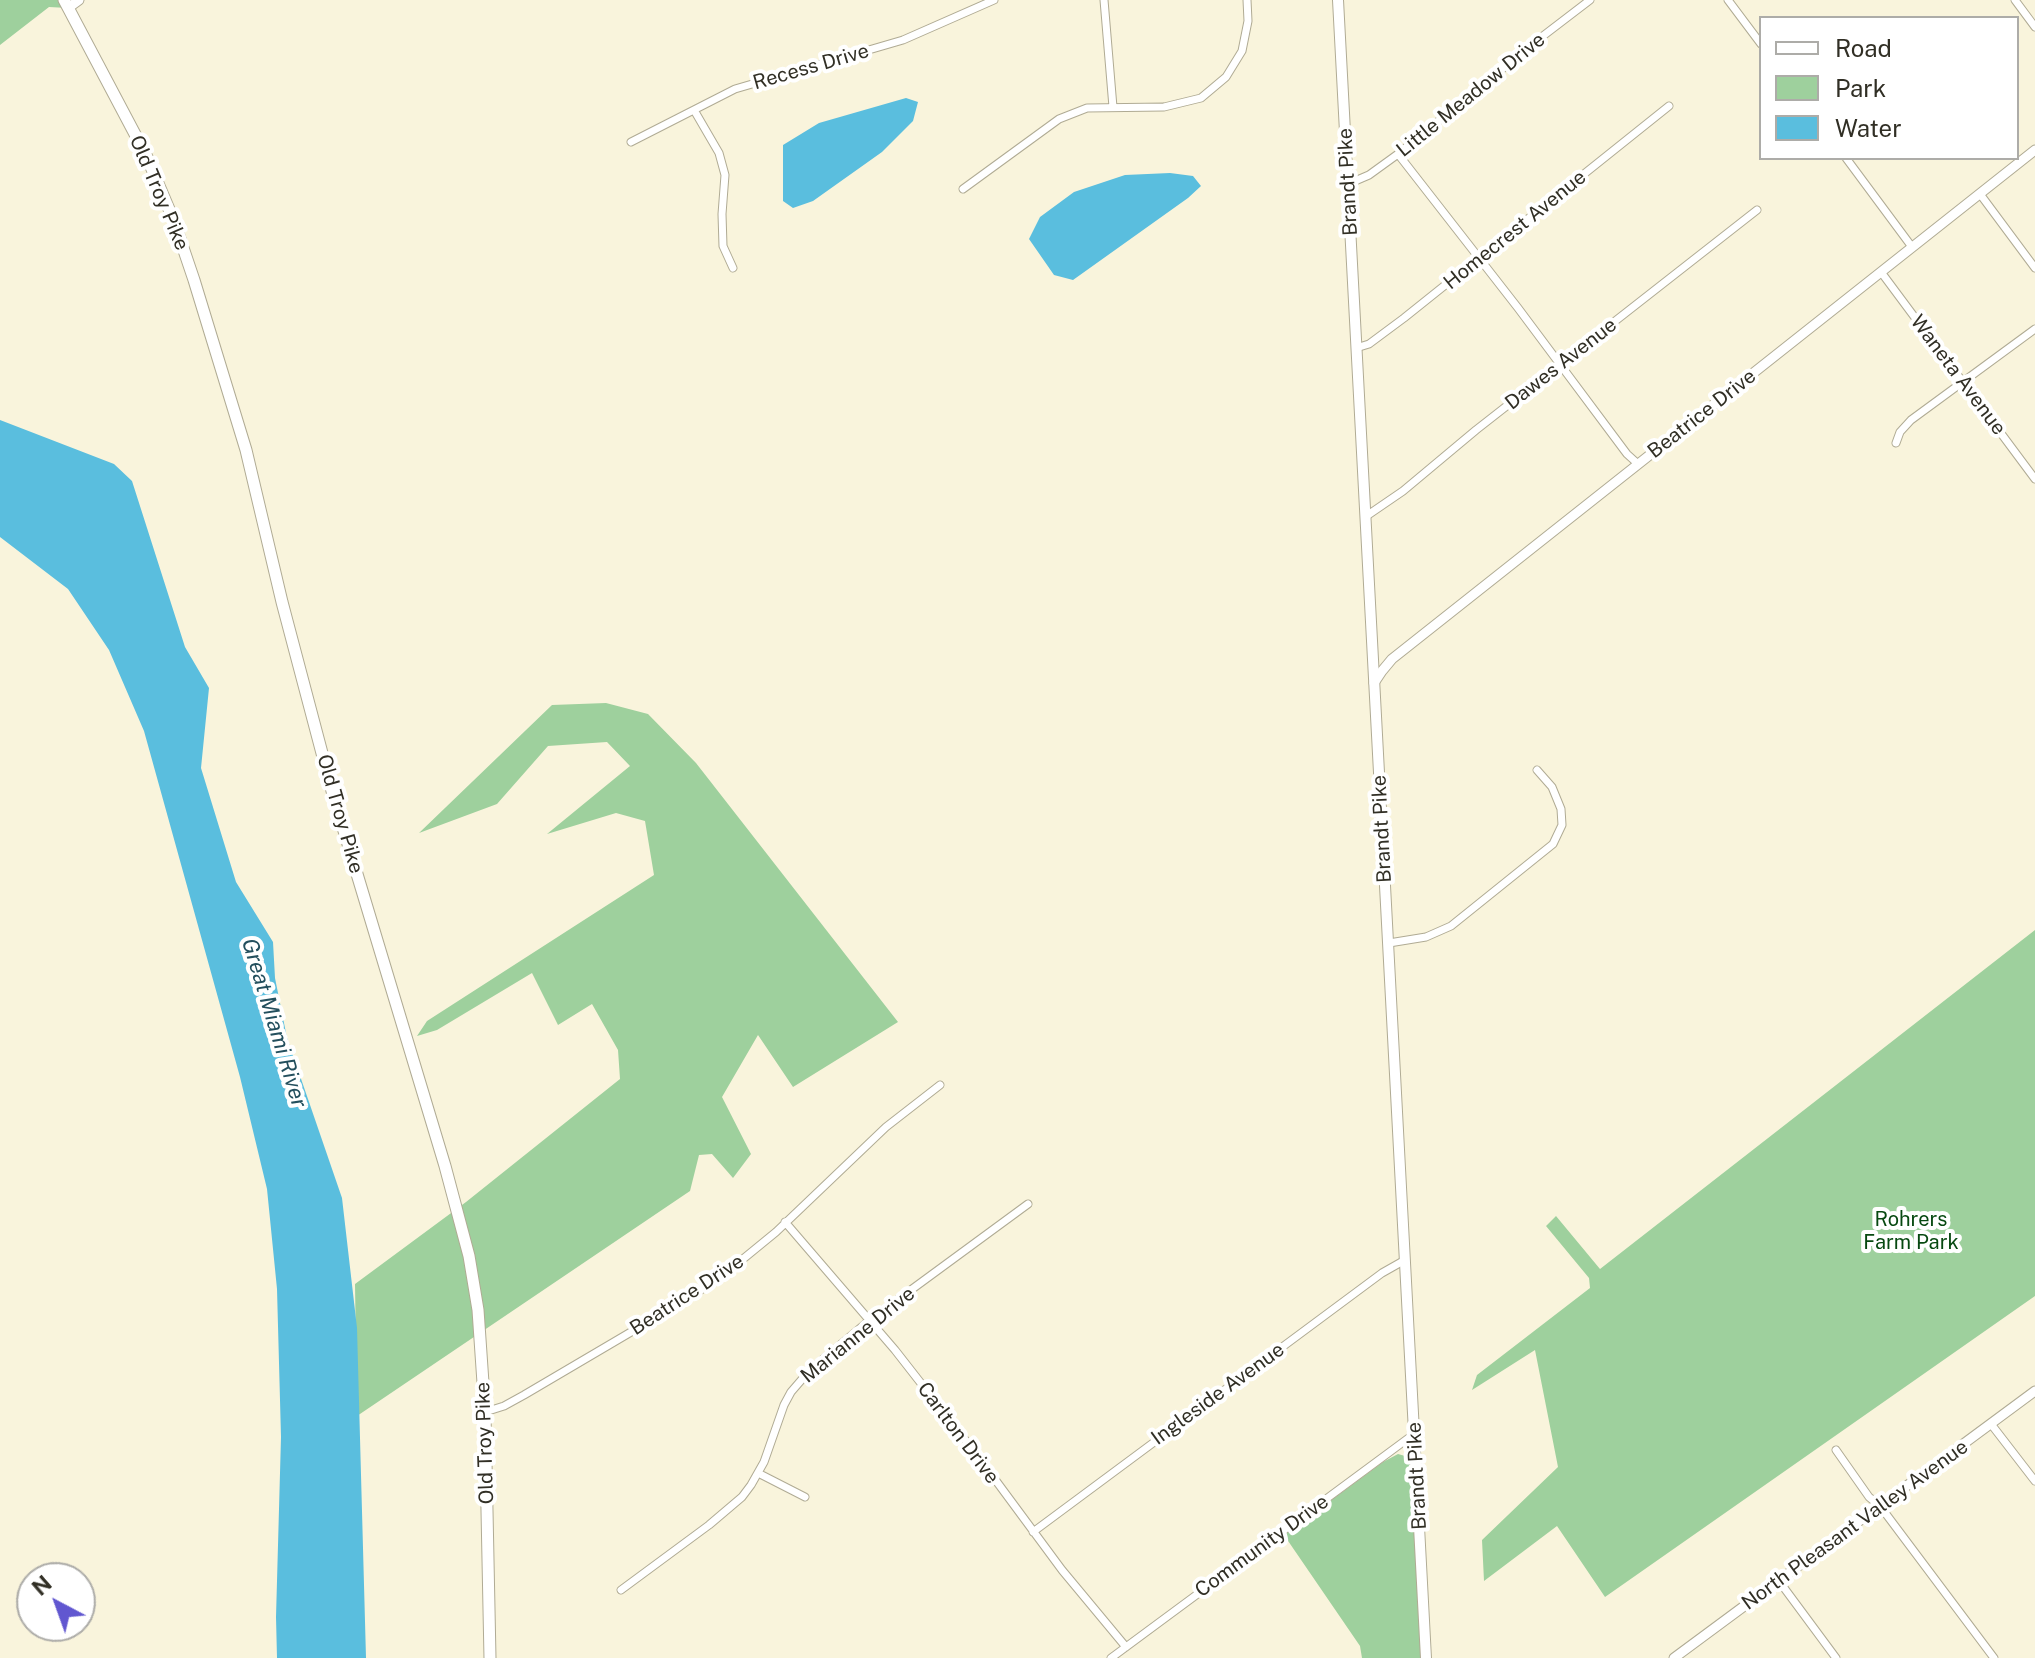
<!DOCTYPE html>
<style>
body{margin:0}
#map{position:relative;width:2035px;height:1658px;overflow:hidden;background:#f9f4dc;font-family:"Public Sans",sans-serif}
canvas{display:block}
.legend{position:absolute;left:1759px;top:16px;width:260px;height:144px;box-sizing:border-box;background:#fff;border:2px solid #adaca8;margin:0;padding:10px 14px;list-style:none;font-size:24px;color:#312f25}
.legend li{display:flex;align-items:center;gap:16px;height:40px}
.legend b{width:40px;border:2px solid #adaca8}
.north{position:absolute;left:16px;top:1562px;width:80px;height:80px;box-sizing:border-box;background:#fff;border:2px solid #adaca8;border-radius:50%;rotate:319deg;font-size:22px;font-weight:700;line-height:32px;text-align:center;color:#312f25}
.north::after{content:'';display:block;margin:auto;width:28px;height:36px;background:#6157d0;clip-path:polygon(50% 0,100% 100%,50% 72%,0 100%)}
</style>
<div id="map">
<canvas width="2035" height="1658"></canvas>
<ul class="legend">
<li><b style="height:10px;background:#fff"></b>Road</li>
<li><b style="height:22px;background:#9ed09d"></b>Park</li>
<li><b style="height:22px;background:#5abede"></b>Water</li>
</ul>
<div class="north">N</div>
</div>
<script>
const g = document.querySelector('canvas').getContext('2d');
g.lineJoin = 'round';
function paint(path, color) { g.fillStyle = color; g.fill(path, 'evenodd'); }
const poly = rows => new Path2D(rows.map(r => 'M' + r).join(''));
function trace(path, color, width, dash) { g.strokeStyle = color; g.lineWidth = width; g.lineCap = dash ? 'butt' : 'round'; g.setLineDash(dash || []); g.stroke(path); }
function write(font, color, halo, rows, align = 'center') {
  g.font = font + ' "Public Sans",sans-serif'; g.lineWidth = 8; g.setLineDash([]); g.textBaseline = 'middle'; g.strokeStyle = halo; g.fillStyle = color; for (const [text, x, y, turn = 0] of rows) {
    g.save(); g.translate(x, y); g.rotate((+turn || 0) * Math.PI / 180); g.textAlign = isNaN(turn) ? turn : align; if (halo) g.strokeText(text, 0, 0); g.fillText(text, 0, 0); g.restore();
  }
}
const green = poly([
 [0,0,64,0,68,8,49,7,0,45],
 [606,703,648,714,696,763,898,1022,793,1087,758,1035,722,1097,751,1154,733,1178,712,1154,699,1155,690,1191,357,1416,355,1284,466,1202,620,1079,618,1050,592,1004,558,1025,532,973,437,1030,417,1036,427,1021,654,875,645,821,616,813,547,834,630,766,607,742,548,746,497,804,419,833,552,705],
 [2035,930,2035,1296,1605,1597,1557,1526,1484,1581,1482,1540,1558,1467,1535,1350,1472,1390,1477,1375,1590,1288,1589,1278,1546,1226,1556,1216,1600,1269],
 [1398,1454,1405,1456,1411,1462,1422,1658,1362,1658,1360,1646,1284,1535,1383,1462]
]);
const water = poly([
 [906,98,918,102,913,121,882,152,813,201,793,208,783,201,783,145,819,123],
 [1170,173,1193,176,1201,186,1188,198,1073,280,1054,275,1029,239,1040,217,1074,192,1125,175],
 [0,420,114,464,132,481,185,647,209,688,201,768,236,882,273,942,275,978,287,1038,342,1198,357,1328,366,1658,277,1658,276,1617,281,1437,277,1289,267,1189,240,1077,144,731,109,650,68,589,0,537]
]);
const minor = poly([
 [1104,0,1113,107],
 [1728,0,1761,44],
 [2015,0,2035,27],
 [694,110,719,153,725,175,722,214,723,246,733,268],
 [631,142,735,89,903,40,994,0],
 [1398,154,1518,308,1627,454,1638,464],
 [1846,158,1912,247],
 [1348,184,1369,175,1398,154,1539,39,1590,0],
 [963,189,1059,119,1087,108,1164,107,1201,98,1226,77,1242,51,1248,21,1247,0],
 [1980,194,2035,268],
 [1881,272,2035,479],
 [1356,348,1369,344,1404,318,1669,106],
 [1896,443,1900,432,1911,420,2035,329],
 [1365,517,1403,491,1476,430,1757,210],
 [1389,943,1426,937,1451,926,1553,844,1562,825,1561,809,1552,787,1537,770],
 [785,1222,895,1350,977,1455,1062,1570,1126,1647],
 [485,1412,504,1406,524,1395,687,1299,721,1277,776,1232,886,1127,940,1085],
 [1991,1424,2035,1481],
 [1836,1450,1869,1497,1880,1506,1994,1658],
 [758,1473,805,1497],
 [1033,1532,1382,1273,1405,1260],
 [1779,1581,1836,1658],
 [621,1590,709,1525,742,1497,751,1485,764,1462,784,1405,791,1392,810,1370,870,1320,1028,1204],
 [1111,1658,1414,1434]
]);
const tertiary = poly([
 [68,8,79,0],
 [1374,683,1382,671,1392,659,2035,150],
 [1674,1658,2035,1391]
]);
const secondary = poly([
 [1338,0,1426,1658]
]);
const primary = poly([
 [64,0,146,155,174,221,194,280,246,450,282,602,332,791,445,1166,469,1256,478,1310,485,1412,490,1658]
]);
const streetNames = [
 ["Recess Drive",811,67,-16],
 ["Little Meadow Drive",1471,95,-39],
 ["Brandt Pike",1348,182,-93],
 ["Old Troy Pike",159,193,67],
 ["Homecrest Avenue",1515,230,-39],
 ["Dawes Avenue",1561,364,-38],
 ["Waneta Avenue",1958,375,53],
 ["Beatrice Drive",1702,414,-38],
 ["Old Troy Pike",340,814,74],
 ["Brandt Pike",1382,829,-93],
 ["Beatrice Drive",687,1295,-33],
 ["Marianne Drive",858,1335,-39],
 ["Ingleside Avenue",1218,1394,-36],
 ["Carlton Drive",958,1433,53],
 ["Old Troy Pike",485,1443,-92],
 ["Brandt Pike",1417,1476,-93],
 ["North Pleasant Valley Avenue",1855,1525,-36],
 ["Community Drive",1262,1546,-36]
];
const parkNames = [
 ["Rohrers",1911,1220],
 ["Farm Park",1911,1243]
];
const waterNames = [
 ["Great Miami River",274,1023,73]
];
paint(green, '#9ed09d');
paint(water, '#5abede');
trace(minor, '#b0ab94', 9);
trace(tertiary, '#b0ab94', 11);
trace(secondary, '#b0ab94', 12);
trace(primary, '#b0ab94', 13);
trace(minor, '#fff', 7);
trace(tertiary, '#fff', 9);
trace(secondary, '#fff', 10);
trace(primary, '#fff', 11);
write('20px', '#312f25', '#fff', streetNames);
write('20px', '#074911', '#fff', parkNames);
write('italic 22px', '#234f5d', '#fff', waterNames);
</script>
